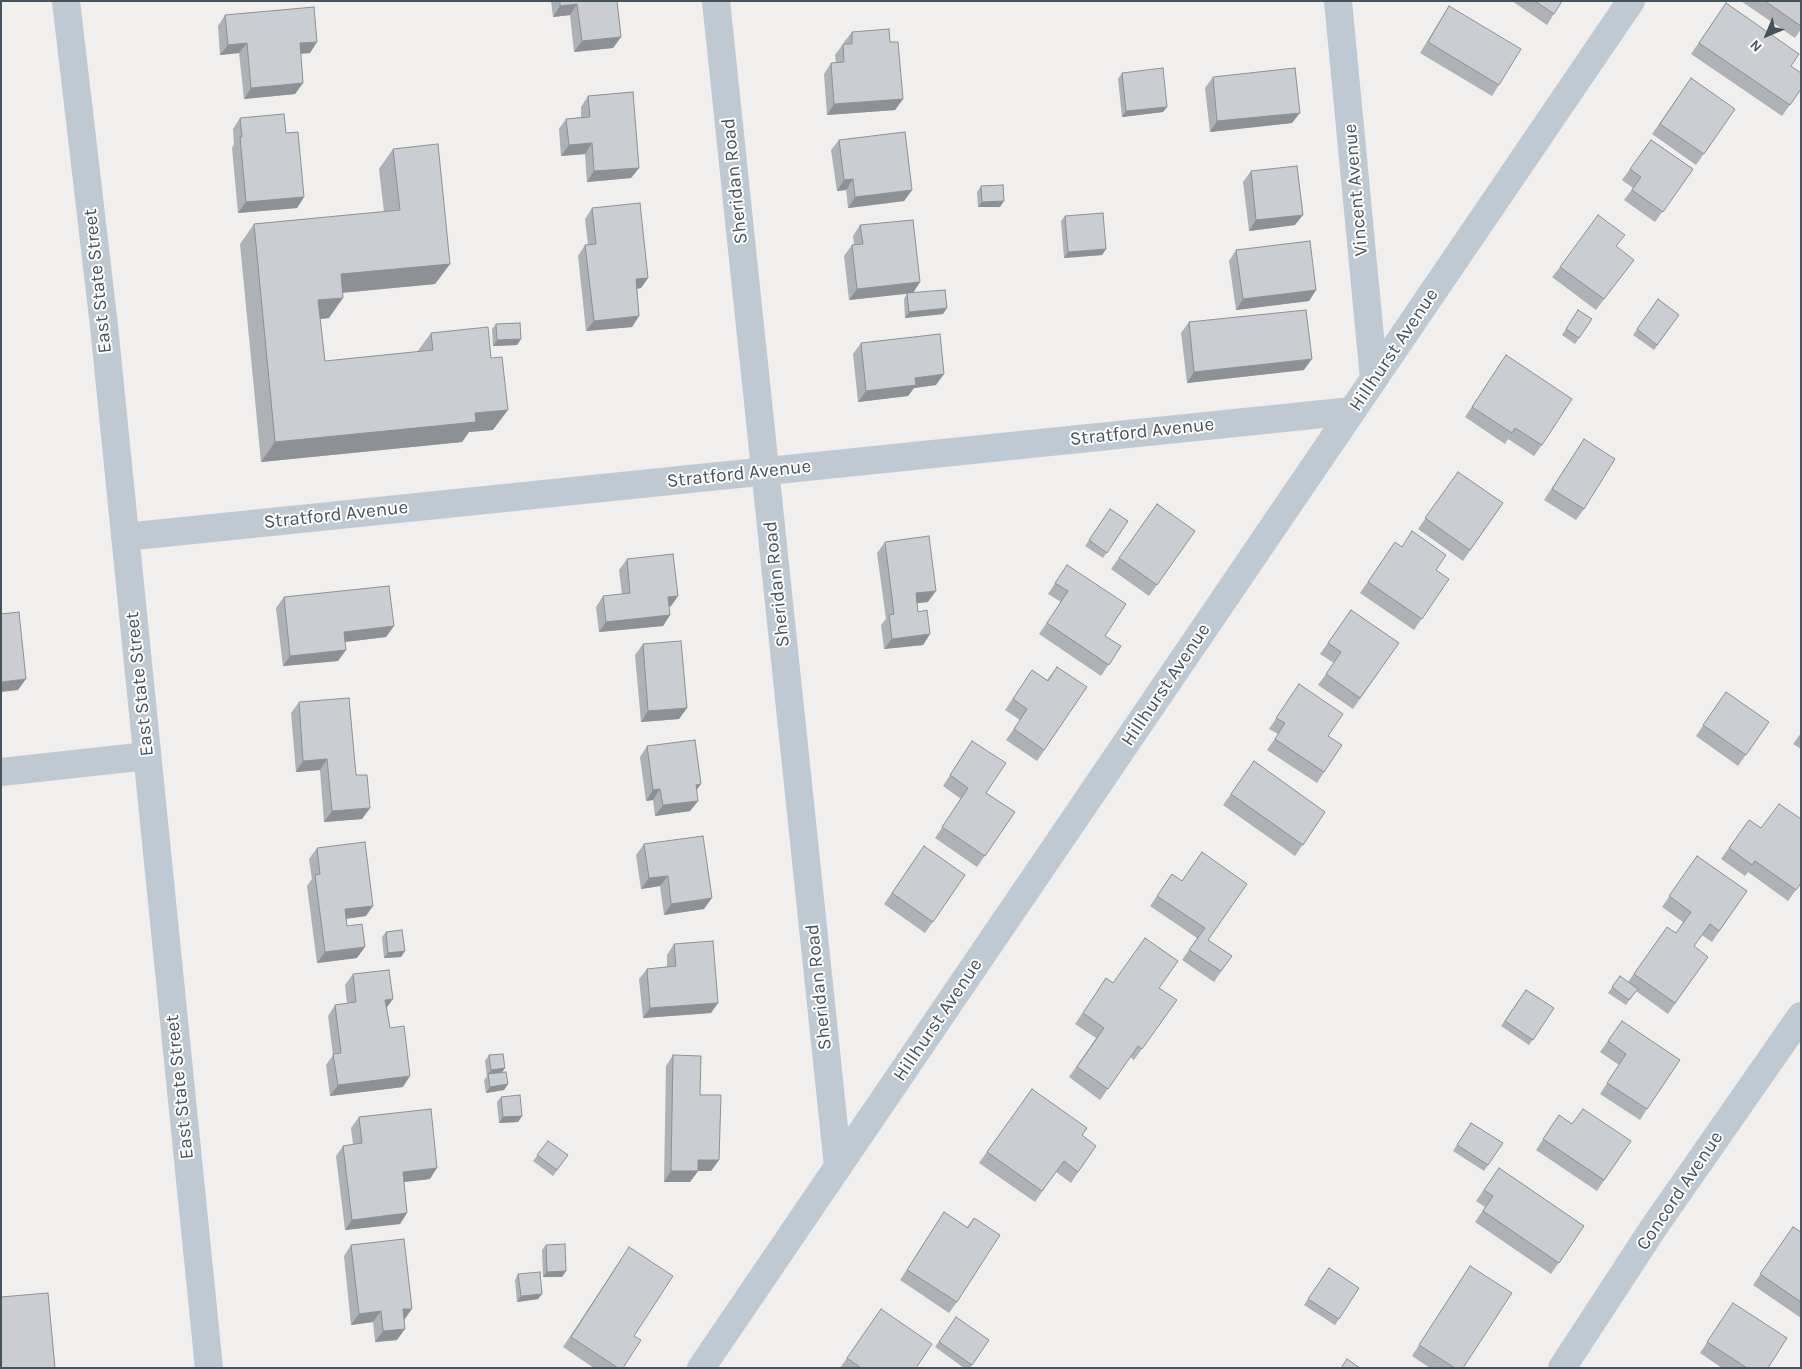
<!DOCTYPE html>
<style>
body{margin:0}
#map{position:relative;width:1802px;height:1369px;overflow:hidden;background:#f1eeee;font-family:Karla,sans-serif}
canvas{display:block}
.frame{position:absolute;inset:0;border:2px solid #45535c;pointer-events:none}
.north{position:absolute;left:1742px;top:10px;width:50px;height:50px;-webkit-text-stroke:4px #fff;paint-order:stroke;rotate:225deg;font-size:14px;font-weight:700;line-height:20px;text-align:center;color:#45535c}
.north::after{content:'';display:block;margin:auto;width:18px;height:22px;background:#45535c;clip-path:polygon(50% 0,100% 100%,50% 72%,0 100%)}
</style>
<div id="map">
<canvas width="1802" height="1369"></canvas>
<div class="frame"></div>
<div class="north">N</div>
</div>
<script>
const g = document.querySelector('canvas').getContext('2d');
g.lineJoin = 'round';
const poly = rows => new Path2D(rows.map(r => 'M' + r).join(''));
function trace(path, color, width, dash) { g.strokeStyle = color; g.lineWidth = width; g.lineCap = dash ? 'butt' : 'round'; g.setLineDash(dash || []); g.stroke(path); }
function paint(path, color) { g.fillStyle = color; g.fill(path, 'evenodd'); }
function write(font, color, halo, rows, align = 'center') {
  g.font = font + ' Karla,sans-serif'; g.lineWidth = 4; g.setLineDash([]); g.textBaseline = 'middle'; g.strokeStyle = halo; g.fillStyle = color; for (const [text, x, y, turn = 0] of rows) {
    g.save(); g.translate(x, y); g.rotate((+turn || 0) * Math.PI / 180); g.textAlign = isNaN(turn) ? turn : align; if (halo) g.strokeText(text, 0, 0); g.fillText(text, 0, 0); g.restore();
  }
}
const minor = poly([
 [716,1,838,1166],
 [1338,1,1374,379],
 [125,537,1352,411],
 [1,772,147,756],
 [701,1368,1631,1],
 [1562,1368,1654,1227,1801,1016]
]);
const tertiary = poly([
 [66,1,104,326,209,1368]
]);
const wall = poly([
 [551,1,617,1,621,37,613,48,574,52,570,15,553,17],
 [1512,1,1562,1,1547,25],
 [1741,1,1801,1,1801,29,1795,38],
 [1726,3,1791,66,1801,89,1782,116,1691,54],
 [1449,6,1499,85,1492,96,1420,53,1442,17],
 [225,15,317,42,310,53,300,54,303,83,295,94,244,99,239,53,220,55,218,26],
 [852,32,890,42,903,99,895,110,827,115,824,74,831,63,836,63,835,55,843,44,844,44,844,42],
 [1122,73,1167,107,1163,112,1122,117,1118,79],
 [1213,77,1292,123,1210,132,1205,88],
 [1691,78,1735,109,1696,165,1652,134],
 [588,96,639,168,631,178,587,182,585,154,561,156,559,129,566,119,581,117,581,107],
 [240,118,286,133,304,197,297,208,238,213,232,148,234,144,233,129],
 [839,140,912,190,904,201,848,208,846,190,837,191,831,150],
 [1651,140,1693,169,1655,222,1624,200,1633,188,1622,180],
 [393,149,450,264,435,284,343,293,329,318,320,319,325,361,417,352,431,333,493,430,469,432,462,442,261,462,240,244,254,224,384,212,379,169],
 [1251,171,1295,225,1249,231,1243,182],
 [981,186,1000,207,978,207,977,192],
 [592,208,648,278,641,288,637,289,639,316,632,327,586,331,578,256,585,245,588,245,585,219],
 [1065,216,1106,249,1102,255,1064,258,1061,221],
 [860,225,920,282,913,293,849,300,844,256,852,245,854,245,853,236],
 [1236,250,1316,290,1309,301,1236,310,1229,261],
 [1560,267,1626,270,1596,310,1552,277],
 [907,293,943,314,905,318,904,299],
 [1658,299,1679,315,1654,350,1633,335],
 [1578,310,1592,319,1575,344,1562,335],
 [1189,322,1304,370,1187,383,1181,333],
 [496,324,521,339,517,345,493,346,492,329],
 [861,343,936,385,914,388,908,396,858,402,853,354],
 [1499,366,1542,445,1534,456,1508,439,1505,444,1465,417],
 [1584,439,1584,509,1576,520,1544,500],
 [1458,472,1503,503,1463,561,1418,529],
 [1157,504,1195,531,1149,596,1111,569],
 [1110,509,1128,521,1103,558,1085,546],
 [885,542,928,602,917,603,918,612,930,634,923,645,884,649,881,625,886,619,877,553],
 [1395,542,1449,579,1414,630,1360,593],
 [627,559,678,596,671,606,669,607,670,615,663,626,599,632,596,607,603,596,622,594,619,570],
 [1067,565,1105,636,1121,646,1101,676,1039,634,1061,602,1048,594],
 [284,597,394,626,386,637,345,642,346,650,338,661,283,666,276,608],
 [1351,610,1399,643,1353,709,1318,685,1334,663,1320,654],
 [643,644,687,708,679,719,641,722,635,655],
 [1057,667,1087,687,1037,761,1006,740,1020,720,1005,710,1032,670,1047,680],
 [1299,684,1328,736,1342,745,1317,783,1267,750,1278,734,1269,729],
 [1726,692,1769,722,1738,766,1696,736],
 [299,702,370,808,362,819,324,822,320,770,296,772,291,713],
 [1801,733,1801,749,1793,744],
 [972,741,986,793,1015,812,977,867,935,838,961,799,943,786],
 [647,746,701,784,696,790,698,801,690,811,655,816,653,800,646,801,640,757],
 [1254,761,1325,812,1295,856,1223,805],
 [1749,820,1761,828,1801,883,1788,901,1748,872,1745,876,1721,859],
 [644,844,704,909,664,915,660,886,641,889,636,855],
 [924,846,965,875,925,933,884,904],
 [317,848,366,916,346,919,347,926,357,958,317,963,307,886,312,879,309,859],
 [1202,852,1208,940,1232,956,1214,982,1182,960,1197,938,1150,906,1172,874,1182,881],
 [1697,856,1747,891,1712,942,1702,935,1694,946,1708,957,1668,1014,1636,991,1626,1005,1608,993,1620,976,1628,982,1667,927,1676,933,1683,922,1662,907],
 [386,932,405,951,401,957,384,958,382,937],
 [674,944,711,1013,643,1018,639,979,647,969,667,967,667,955],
 [353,974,387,1008,390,1028,403,1087,330,1096,326,1065,333,1055,328,1016,335,1005,347,1003,345,985],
 [1106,978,1113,983,1159,988,1177,1000,1134,1060,1130,1057,1100,1100,1069,1077,1096,1038,1075,1024],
 [1526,990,1554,1008,1529,1045,1501,1026],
 [1622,1021,1647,1109,1640,1120,1600,1094,1619,1065,1600,1052],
 [489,1055,505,1068,502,1072,508,1084,504,1090,486,1093,484,1080,487,1076,485,1061],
 [673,1055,700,1095,719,1160,711,1171,698,1171,690,1182,664,1182,666,1066],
 [1032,1089,1082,1135,1096,1146,1071,1183,1056,1172,1035,1202,979,1163],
 [501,1097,522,1116,518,1122,499,1123,497,1102],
 [1559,1115,1572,1124,1631,1141,1597,1191,1536,1150],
 [359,1117,430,1179,404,1182,407,1213,400,1224,345,1230,336,1156,343,1146,353,1144,351,1128],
 [1471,1123,1503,1143,1484,1171,1453,1151],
 [548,1141,568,1155,553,1176,533,1161],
 [1499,1168,1584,1226,1551,1274,1475,1222,1485,1207,1476,1201],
 [944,1212,967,1227,974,1218,957,1302,949,1313,900,1280],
 [1793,1227,1801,1232,1801,1318,1753,1285],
 [351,1245,404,1320,397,1340,375,1342,373,1322,351,1325,344,1256],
 [546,1245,566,1271,562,1277,543,1277,542,1250],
 [629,1247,634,1336,623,1368,594,1368,563,1347],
 [1470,1266,1463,1368,1430,1368,1412,1356],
 [1329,1268,1359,1288,1335,1325,1304,1305],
 [518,1274,542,1294,538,1299,517,1302,515,1280],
 [1733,1303,1768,1368,1722,1368,1700,1353],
 [881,1309,916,1368,840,1368],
 [956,1317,989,1340,970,1368,964,1368,935,1347]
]);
const shadedWall = poly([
 [577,4,570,15,553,17,560,6],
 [621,37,613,48,574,52,582,41],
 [317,42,310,53,292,54,300,43],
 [247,43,239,53,220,55,228,45],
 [303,83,295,94,244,99,251,88],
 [903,99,895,110,827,115,834,104],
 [1167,107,1163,112,1122,117,1126,111],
 [1300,113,1292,123,1210,132,1217,121],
 [592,143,585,154,561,156,569,145],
 [639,168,631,178,587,182,594,171],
 [853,179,846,190,837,191,844,180],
 [912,190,904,201,848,208,855,197],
 [304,197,297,208,238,213,246,202],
 [1004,201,1000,207,978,207,982,202],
 [1303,215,1295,225,1249,231,1256,220],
 [1106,249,1102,255,1064,258,1068,252],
 [450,264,435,284,327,294,341,274],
 [648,278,641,288,628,290,636,279],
 [920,282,913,293,849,300,857,289],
 [1316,290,1309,301,1236,310,1243,299],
 [343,298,329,318,304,321,318,300],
 [947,308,943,314,905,318,909,312],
 [639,316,632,327,586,331,594,321],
 [521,339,517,345,493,346,497,340],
 [1312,359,1304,370,1187,383,1194,372],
 [944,374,936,385,914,388,908,396,858,402,866,391,915,378],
 [508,410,493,430,469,432,462,442,261,462,275,442,475,413],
 [936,591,928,602,908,604,916,593],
 [678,596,671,606,660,608,668,597],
 [670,615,663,626,599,632,606,622],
 [394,626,386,637,336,643,344,632],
 [930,634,923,645,884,649,892,639],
 [346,650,338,661,283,666,290,656],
 [26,679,18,690,1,692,1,682],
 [687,708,679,719,641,722,648,711],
 [327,759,320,770,296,772,303,761],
 [701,784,693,795,696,785],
 [660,789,653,800,646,801,653,790],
 [698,801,690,811,655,816,663,805],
 [370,808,362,819,324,822,332,811],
 [668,876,660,886,641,889,649,878],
 [712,898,704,909,664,915,671,904],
 [373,906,366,916,337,920,345,909],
 [365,947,357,958,317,963,325,952],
 [405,951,401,957,384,958,388,953],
 [393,999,385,1010,385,1000],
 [718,1003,711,1013,643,1018,650,1008],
 [505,1068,501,1074,488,1074,487,1076,491,1070],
 [410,1076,403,1087,330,1096,338,1085],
 [508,1084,504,1090,486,1093,490,1087],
 [522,1116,518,1122,499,1123,503,1117],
 [698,1160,719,1160,711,1171,690,1171],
 [437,1168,430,1179,395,1183,403,1172],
 [671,1171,698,1171,690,1182,664,1182],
 [407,1213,400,1224,345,1230,352,1220],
 [566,1271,562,1277,543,1277,547,1272],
 [542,1294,538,1299,517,1302,521,1296],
 [403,1309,412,1309,404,1320,395,1320],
 [381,1311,373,1322,351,1325,359,1314],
 [405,1329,397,1340,375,1342,383,1331]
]);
const building = poly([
 [560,1,617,1,621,37,582,41,577,4,560,6,560,1],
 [1535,1,1562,1,1554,14,1535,1],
 [1765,1,1801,1,1801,26,1765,1],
 [1726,3,1799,54,1791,66,1801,73,1801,89,1790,105,1699,43,1726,3],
 [1449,6,1521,49,1499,85,1428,42,1449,6],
 [314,7,317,42,300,43,303,83,251,88,247,43,228,45,225,15,314,7],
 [889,29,890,42,898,42,903,99,834,104,831,63,844,62,843,44,852,44,852,32,889,29],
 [1163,68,1167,107,1126,111,1122,73,1163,68],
 [1295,68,1300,113,1217,121,1213,77,1295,68],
 [1691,78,1735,109,1704,154,1660,124,1691,78],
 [633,92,639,168,594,171,592,143,569,145,566,119,590,117,588,96,633,92],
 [284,114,286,133,298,132,304,197,246,202,240,137,242,137,240,118,284,114],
 [905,132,912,190,855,197,853,179,844,180,839,140,905,132],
 [1651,140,1693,169,1663,212,1632,190,1641,177,1630,169,1651,140],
 [438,144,450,264,341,274,343,298,318,300,325,361,433,350,431,333,488,327,491,358,502,357,508,410,475,413,476,422,275,442,254,224,400,210,393,149,438,144],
 [1297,166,1303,215,1256,220,1251,171,1297,166],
 [1003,185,1004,201,982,202,981,186,1003,185],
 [640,203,648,278,636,279,639,316,594,321,585,245,596,244,592,208,640,203],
 [1103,213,1106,249,1068,252,1065,216,1103,213],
 [1598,215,1625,235,1616,246,1634,260,1604,299,1560,267,1598,215],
 [913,220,920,282,857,289,852,245,863,244,860,225,913,220],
 [1310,241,1316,290,1243,299,1236,250,1310,241],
 [945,290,947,308,909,312,907,293,945,290],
 [1658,299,1679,315,1657,345,1637,329,1658,299],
 [1306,310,1312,359,1194,372,1189,322,1306,310],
 [1578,310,1592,319,1579,338,1566,329,1578,310],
 [520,323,521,339,497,340,496,324,520,323],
 [940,334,944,374,915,378,916,385,866,391,861,343,940,334],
 [1506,355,1572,399,1542,445,1515,428,1512,433,1472,407,1506,355],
 [1584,439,1615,459,1584,509,1552,489,1584,439],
 [1458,472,1503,503,1470,550,1425,518,1458,472],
 [1157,504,1195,531,1157,585,1119,558,1157,504],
 [1110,509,1128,521,1107,553,1089,540,1110,509],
 [1412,531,1446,555,1436,570,1449,579,1422,619,1368,582,1395,542,1402,547,1412,531],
 [929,536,936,591,916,593,918,612,927,610,930,634,892,639,889,615,894,614,885,542,929,536],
 [673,554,678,596,668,597,670,615,606,622,603,596,630,593,627,559,673,554],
 [1067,565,1126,604,1105,636,1121,646,1109,665,1047,623,1068,591,1055,583,1067,565],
 [389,586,394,626,344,632,346,650,290,656,284,597,389,586],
 [1351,610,1399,643,1360,698,1326,674,1341,652,1328,643,1351,610],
 [19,612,26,679,1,682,1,614,19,612],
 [681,641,687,708,648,711,643,644,681,641],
 [1057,667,1087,687,1044,750,1014,729,1027,709,1013,699,1032,670,1048,681,1057,667],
 [1299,684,1343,714,1328,736,1342,745,1324,772,1275,739,1285,723,1276,718,1299,684],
 [1726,692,1769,722,1746,755,1703,725,1726,692],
 [349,698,356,775,367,775,370,808,332,811,327,759,303,761,299,702,349,698],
 [695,740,701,784,696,785,698,801,663,805,660,789,653,790,647,746,695,740],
 [972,741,1006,763,986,793,1015,812,985,856,942,827,968,788,950,775,972,741],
 [1254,761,1325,812,1303,845,1231,794,1254,761],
 [1779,804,1801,819,1801,883,1796,890,1755,861,1752,865,1729,848,1749,820,1761,828,1779,804],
 [703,836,712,898,671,904,668,876,649,878,644,844,703,836],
 [365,842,373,906,345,909,347,926,362,924,365,947,325,952,315,875,320,874,317,848,365,842],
 [924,846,965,875,933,922,892,893,924,846],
 [1202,852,1247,884,1208,940,1232,956,1221,971,1189,950,1205,928,1157,896,1172,874,1182,881,1202,852],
 [1697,856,1747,891,1719,931,1710,924,1694,946,1708,957,1675,1003,1634,974,1667,927,1676,933,1691,912,1669,896,1697,856],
 [402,930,405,951,388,953,386,932,402,930],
 [1145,938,1178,961,1159,988,1177,1000,1142,1049,1138,1046,1108,1089,1077,1067,1104,1028,1083,1013,1106,978,1113,983,1145,938],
 [713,941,718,1003,650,1008,647,969,676,966,674,944,713,941],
 [389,970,393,999,385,1000,390,1028,404,1026,410,1076,338,1085,333,1054,341,1053,335,1005,356,1002,353,974,389,970],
 [1620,976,1638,989,1629,1000,1612,987,1620,976],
 [1526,990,1554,1008,1533,1040,1505,1021,1526,990],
 [1622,1021,1680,1060,1647,1109,1607,1083,1626,1054,1608,1041,1622,1021],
 [503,1054,505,1068,491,1070,489,1055,503,1054],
 [673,1055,701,1056,700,1095,721,1095,719,1160,698,1160,698,1171,671,1171,673,1055],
 [506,1072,508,1084,490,1087,488,1074,506,1072],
 [1032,1089,1087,1128,1082,1135,1096,1146,1078,1172,1064,1161,1042,1191,987,1152,1032,1089],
 [520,1095,522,1116,503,1117,501,1097,520,1095],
 [431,1109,437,1168,403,1172,407,1213,352,1220,343,1146,362,1143,359,1117,431,1109],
 [1583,1109,1631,1141,1604,1180,1543,1139,1559,1115,1572,1124,1583,1109],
 [1471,1123,1503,1143,1488,1165,1457,1145,1471,1123],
 [548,1141,568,1155,557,1170,537,1155,548,1141],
 [1499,1168,1584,1226,1559,1263,1483,1211,1493,1196,1484,1190,1499,1168],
 [944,1212,968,1228,974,1218,1000,1235,957,1302,907,1270,944,1212],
 [1793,1227,1801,1232,1801,1302,1760,1274,1793,1227],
 [404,1239,412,1309,403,1309,405,1329,383,1331,381,1311,359,1314,351,1245,404,1239],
 [565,1244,566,1271,547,1272,546,1245,565,1244],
 [629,1247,673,1276,634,1336,641,1340,623,1368,618,1368,571,1337,629,1247],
 [1470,1266,1512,1293,1463,1368,1455,1368,1419,1345,1470,1266],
 [1329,1268,1359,1288,1339,1319,1308,1299,1329,1268],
 [540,1272,542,1294,521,1296,518,1274,540,1272],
 [48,1293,55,1368,1,1368,1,1297,48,1293],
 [1733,1303,1787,1338,1768,1368,1747,1368,1707,1342,1733,1303],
 [881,1309,932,1344,916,1368,861,1368,847,1358,881,1309],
 [956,1317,989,1340,972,1365,939,1342,956,1317],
 [1347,1359,1360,1368,1341,1368,1347,1359]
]);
const streetNames = [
 ["Sheridan Road",735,181,-96],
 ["Vincent Avenue",1356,190,-95],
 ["East State Street",98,281,-96],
 ["Hillhurst Avenue",1394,350,-56],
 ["Stratford Avenue",1142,432,-6],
 ["Stratford Avenue",739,474,-6],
 ["Stratford Avenue",336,515,-6],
 ["Sheridan Road",777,584,-96],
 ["East State Street",140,684,-96],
 ["Hillhurst Avenue",1166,685,-56],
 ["Sheridan Road",819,987,-96],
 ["Hillhurst Avenue",938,1020,-56],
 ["East State Street",180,1087,-96],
 ["Concord Avenue",1680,1191,-56]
];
trace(minor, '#bec9d1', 28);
trace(tertiary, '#bec9d1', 28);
paint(wall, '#aeb1b5');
paint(shadedWall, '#8d9094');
paint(building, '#caced3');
trace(building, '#8d9094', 1);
write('19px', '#45535c', '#fff', streetNames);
</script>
